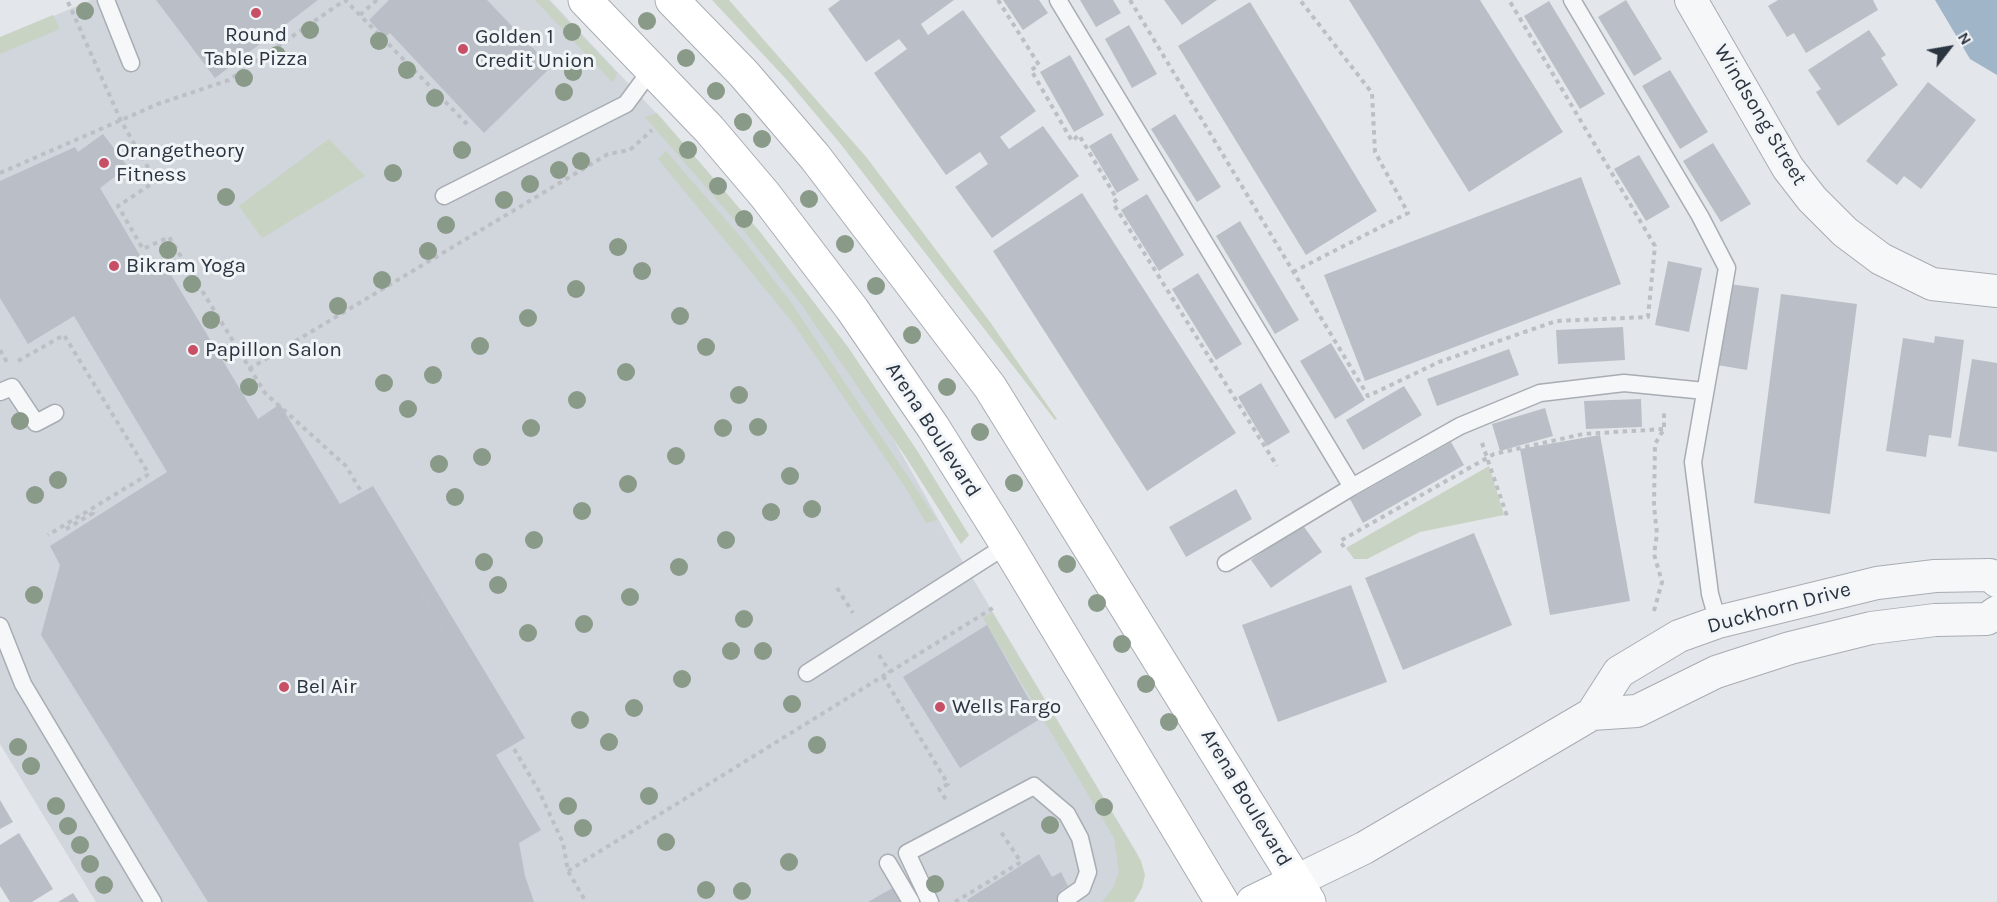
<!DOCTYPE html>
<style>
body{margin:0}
#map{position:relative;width:1997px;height:902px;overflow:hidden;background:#e3e6ea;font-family:Karla,sans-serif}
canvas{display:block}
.north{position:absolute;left:1919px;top:18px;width:60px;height:60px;-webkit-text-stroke:4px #f2f5f7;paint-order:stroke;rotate:59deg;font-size:16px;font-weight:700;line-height:24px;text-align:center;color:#2b3441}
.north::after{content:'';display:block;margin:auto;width:21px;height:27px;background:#2b3441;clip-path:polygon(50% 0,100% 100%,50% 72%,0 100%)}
</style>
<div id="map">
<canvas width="1997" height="902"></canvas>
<div class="north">N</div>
</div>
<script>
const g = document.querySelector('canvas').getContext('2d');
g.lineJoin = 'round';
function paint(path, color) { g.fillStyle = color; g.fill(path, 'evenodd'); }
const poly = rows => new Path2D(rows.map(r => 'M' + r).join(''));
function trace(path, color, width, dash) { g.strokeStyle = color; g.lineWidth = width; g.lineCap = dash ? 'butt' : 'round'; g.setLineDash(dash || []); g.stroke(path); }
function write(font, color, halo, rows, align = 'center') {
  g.font = font + ' Karla,sans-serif'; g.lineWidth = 6; g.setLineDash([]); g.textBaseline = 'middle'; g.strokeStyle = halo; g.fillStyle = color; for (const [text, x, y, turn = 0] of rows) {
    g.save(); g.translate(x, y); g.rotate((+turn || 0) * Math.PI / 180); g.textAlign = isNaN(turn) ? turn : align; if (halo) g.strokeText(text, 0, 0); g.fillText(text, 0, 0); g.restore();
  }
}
const built = poly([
 [91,0,550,0,657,114,833,332,954,547,1138,855,1116,902,96,902,0,744,0,39]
]);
const green = poly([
 [535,0,548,0,617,73,613,83],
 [712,0,729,0,867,158,990,322,1057,419,1055,420,839,142,787,80],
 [53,15,60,29,0,54,0,37],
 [657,113,761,233,848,347,918,452,969,535,961,544,905,456,801,304,744,231,645,117],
 [329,139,365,176,262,238,239,206],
 [666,151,745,242,792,304,937,520,926,523,907,490,793,323,658,159],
 [1489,466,1504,515,1420,532,1367,559,1354,559,1346,548],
 [992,612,1141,861,1145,875,1142,888,1134,902,1102,902,1113,888,1119,872,1114,838,983,618]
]);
const water = poly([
 [1935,0,1997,0,1997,75,1970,59]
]);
const building = poly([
 [156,0,318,0,215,78],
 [389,0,487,0,551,67,484,133,390,33,385,37,369,20],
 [840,0,954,0,921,24,928,35,963,10,1036,111,1000,137,1009,149,1043,126,1079,176,992,238,955,187,988,164,980,152,946,175,874,73,907,49,899,39,866,62,828,9],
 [1003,0,1039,0,1048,13,1023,30],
 [1080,0,1113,0,1121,13,1096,27],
 [1164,0,1217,0,1182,25],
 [1349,0,1480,0,1563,132,1469,192],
 [1626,0,1662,59,1634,76,1598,17],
 [1778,0,1873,0,1878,10,1806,53,1794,33,1787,37,1768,6],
 [1549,1,1605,94,1580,109,1524,16],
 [1250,2,1377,211,1306,255,1178,46],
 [1129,25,1157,74,1132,88,1105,39],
 [1869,30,1886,55,1881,58,1898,85,1838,126,1816,92,1821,89,1808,70],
 [1070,55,1104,115,1074,132,1040,72],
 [1670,70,1708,132,1680,149,1642,86],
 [1928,82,1976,120,1921,189,1904,176,1897,185,1866,161],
 [1175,114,1221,187,1197,202,1151,129],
 [1111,133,1139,180,1117,193,1089,146],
 [103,134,128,167,100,188,148,269,162,260,258,419,280,404,340,504,373,486,525,738,496,755,541,830,519,843,525,876,534,902,208,902,41,635,60,565,50,546,167,472,74,316,28,344,0,298,0,181,75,147,78,152],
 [1713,143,1751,204,1721,222,1683,161],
 [1639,155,1670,207,1646,221,1614,169],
 [1581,177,1621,284,1365,381,1324,275],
 [1082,193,1236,433,1147,491,993,251],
 [1147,194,1184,255,1159,271,1121,210],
 [1240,221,1299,320,1275,334,1216,236],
 [1668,261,1702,268,1689,332,1655,325],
 [1198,273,1242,344,1216,360,1172,289],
 [1729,284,1759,288,1747,370,1717,365],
 [1781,294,1857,304,1830,514,1754,503],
 [1623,327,1625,360,1558,364,1556,330],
 [1935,336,1964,340,1951,438,1929,435,1926,457,1886,451,1903,338,1934,343],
 [1331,343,1365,400,1335,419,1300,361],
 [1509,349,1519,375,1437,406,1427,379],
 [1972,359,1997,363,1997,452,1958,446],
 [1261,383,1290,432,1267,446,1238,397],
 [1404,386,1422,415,1363,450,1346,420],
 [1641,399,1642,427,1586,429,1584,401],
 [1545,408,1553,436,1500,451,1492,424],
 [1600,435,1630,601,1550,615,1520,449],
 [1451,442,1464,465,1363,523,1350,499],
 [1236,489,1252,519,1186,557,1169,527],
 [1302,524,1322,552,1271,588,1251,560],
 [1474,533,1512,625,1403,670,1365,578],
 [1351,585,1387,682,1278,722,1242,625],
 [987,625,1040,719,960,768,903,677],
 [0,800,13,822,0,829],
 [19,833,53,889,32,902,10,902,0,886,0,845],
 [1039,854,1052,877,1061,872,1068,886,1060,891,1067,902,968,902,967,900],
 [896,886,905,902,868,902],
 [73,893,79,902,58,902]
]);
const path = poly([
 [998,0,1039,65,1031,70,1072,141,1079,135,1117,199,1113,203,1277,466],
 [1130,0,1368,396,1439,362,1556,321,1648,317,1655,246,1509,0],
 [68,2,121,121,156,181,118,206,143,249,169,237,265,393,346,466,539,791,563,843,568,871,586,902],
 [360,15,377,0],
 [0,173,158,104,229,80,345,0,467,124],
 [1293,272,1408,213,1375,152,1372,93,1300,0],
 [0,350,7,362],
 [18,361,64,335,149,474,48,535],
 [249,369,608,154,630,150,652,130],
 [1482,443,1507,516],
 [66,529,93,513,91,510],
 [1344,547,1340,541,1494,454,1583,434,1664,429],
 [837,588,853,613],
 [1654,611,1662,582,1654,554,1657,534,1654,506,1655,444,1664,429,1664,411],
 [879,655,890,672],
 [883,676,948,784,939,789,948,803],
 [568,871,993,608],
 [955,902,1021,862,1001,832]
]);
const lane = poly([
 [106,0,131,63],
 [1058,0,1352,487,1226,563],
 [1572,0,1700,216,1727,268,1693,462,1710,594,1718,622],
 [444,196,626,104,651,70],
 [0,392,12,387,36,423,55,413],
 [1352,487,1460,426,1540,393,1624,383,1705,391],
 [0,626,23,684,153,902],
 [807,673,1007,545],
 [888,863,911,902],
 [930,902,907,853,1034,786,1067,814,1080,838,1088,872,1082,888,1066,899]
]);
const street = poly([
 [1691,0,1788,168,1812,199,1845,232,1881,259,1932,284,1997,291],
 [1592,714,1619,672,1679,636,1718,622,1877,583,1935,576,1990,575,1997,581],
 [1296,881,1364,848,1592,714,1637,711,1716,672,1790,648,1871,628,1935,620,1987,619,1997,612]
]);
const secondary = poly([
 [585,0,709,129,765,195,852,309,933,427,1007,545,1222,902],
 [672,0,744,74,815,157,990,387,1309,902],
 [1253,902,1296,881]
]);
const trees = [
 [85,11],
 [647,21],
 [310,30],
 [572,32],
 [379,41],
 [277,55],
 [686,58],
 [407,70],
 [573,72],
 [244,78],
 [716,91],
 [564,92],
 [435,98],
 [743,122],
 [762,139],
 [462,150],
 [688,150],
 [581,161],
 [559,170],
 [393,173],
 [530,184],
 [718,186],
 [226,197],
 [809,199],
 [504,200],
 [744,219],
 [446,225],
 [845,244],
 [618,247],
 [168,250],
 [428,251],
 [642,271],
 [382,280],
 [192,284],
 [876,286],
 [576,289],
 [338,306],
 [680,316],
 [528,318],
 [211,320],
 [912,335],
 [480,346],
 [706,347],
 [229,353],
 [626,372],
 [433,375],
 [384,383],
 [249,387],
 [947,387],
 [739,395],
 [577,400],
 [408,409],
 [20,421],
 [758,427],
 [531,428],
 [723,428],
 [980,432],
 [676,456],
 [482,457],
 [439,464],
 [790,476],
 [58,480],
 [1014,483],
 [628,484],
 [35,495],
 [455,497],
 [812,509],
 [582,511],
 [771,512],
 [534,540],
 [726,540],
 [484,562],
 [1067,564],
 [679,567],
 [498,585],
 [34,595],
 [630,597],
 [1097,603],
 [744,619],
 [584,624],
 [528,633],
 [1122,644],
 [731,651],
 [763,651],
 [682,679],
 [1146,684],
 [792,704],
 [634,708],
 [580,720],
 [1169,722],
 [609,742],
 [817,745],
 [18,747],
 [31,766],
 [649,796],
 [56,806],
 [568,806],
 [1104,807],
 [1050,825],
 [68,826],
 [583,828],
 [666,842],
 [80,845],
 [789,862],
 [90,864],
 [935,884],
 [104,885],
 [706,890],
 [742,891]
];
const markers = [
 [256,13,6,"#c75066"],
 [463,49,6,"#c75066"],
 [104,163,6,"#c75066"],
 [114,266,6,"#c75066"],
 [193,350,6,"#c75066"],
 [284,687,6,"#c75066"],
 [940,707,6,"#c75066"]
];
const poiNames = [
 ["Round",256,35,"center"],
 ["Table Pizza",256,59,"center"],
 ["Golden 1",475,37],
 ["Credit Union",475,61],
 ["Orangetheory",116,151],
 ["Fitness",116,175],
 ["Bikram Yoga",126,266],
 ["Papillon Salon",205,350],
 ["Bel Air",296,687],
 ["Wells Fargo",952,707]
];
const streetNames = [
 ["Windsong Street",1760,115,59],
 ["Arena Boulevard",933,430,57],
 ["Duckhorn Drive",1779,608,-15],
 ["Arena Boulevard",1246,798,59]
];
paint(built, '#d1d5dc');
paint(green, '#c9d3c4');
paint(water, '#a0b5c8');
paint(building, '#babfc7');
trace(lane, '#a8adb4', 19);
trace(street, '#a8adb4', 34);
trace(secondary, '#a8adb4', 35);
trace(path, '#bcc0c5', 4, [4.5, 4.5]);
trace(lane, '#f5f7f9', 16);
trace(street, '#f5f7f9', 32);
trace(secondary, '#fff', 33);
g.fillStyle = '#8a9a89';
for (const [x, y] of trees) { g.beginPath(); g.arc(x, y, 9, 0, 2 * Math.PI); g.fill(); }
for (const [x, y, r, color] of markers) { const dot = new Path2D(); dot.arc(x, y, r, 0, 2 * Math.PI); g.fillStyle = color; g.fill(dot); trace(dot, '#f2f5f7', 2); }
write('21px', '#2b3441', '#f2f5f7', poiNames, 'left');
write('21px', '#2b3441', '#f2f5f7', streetNames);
</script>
